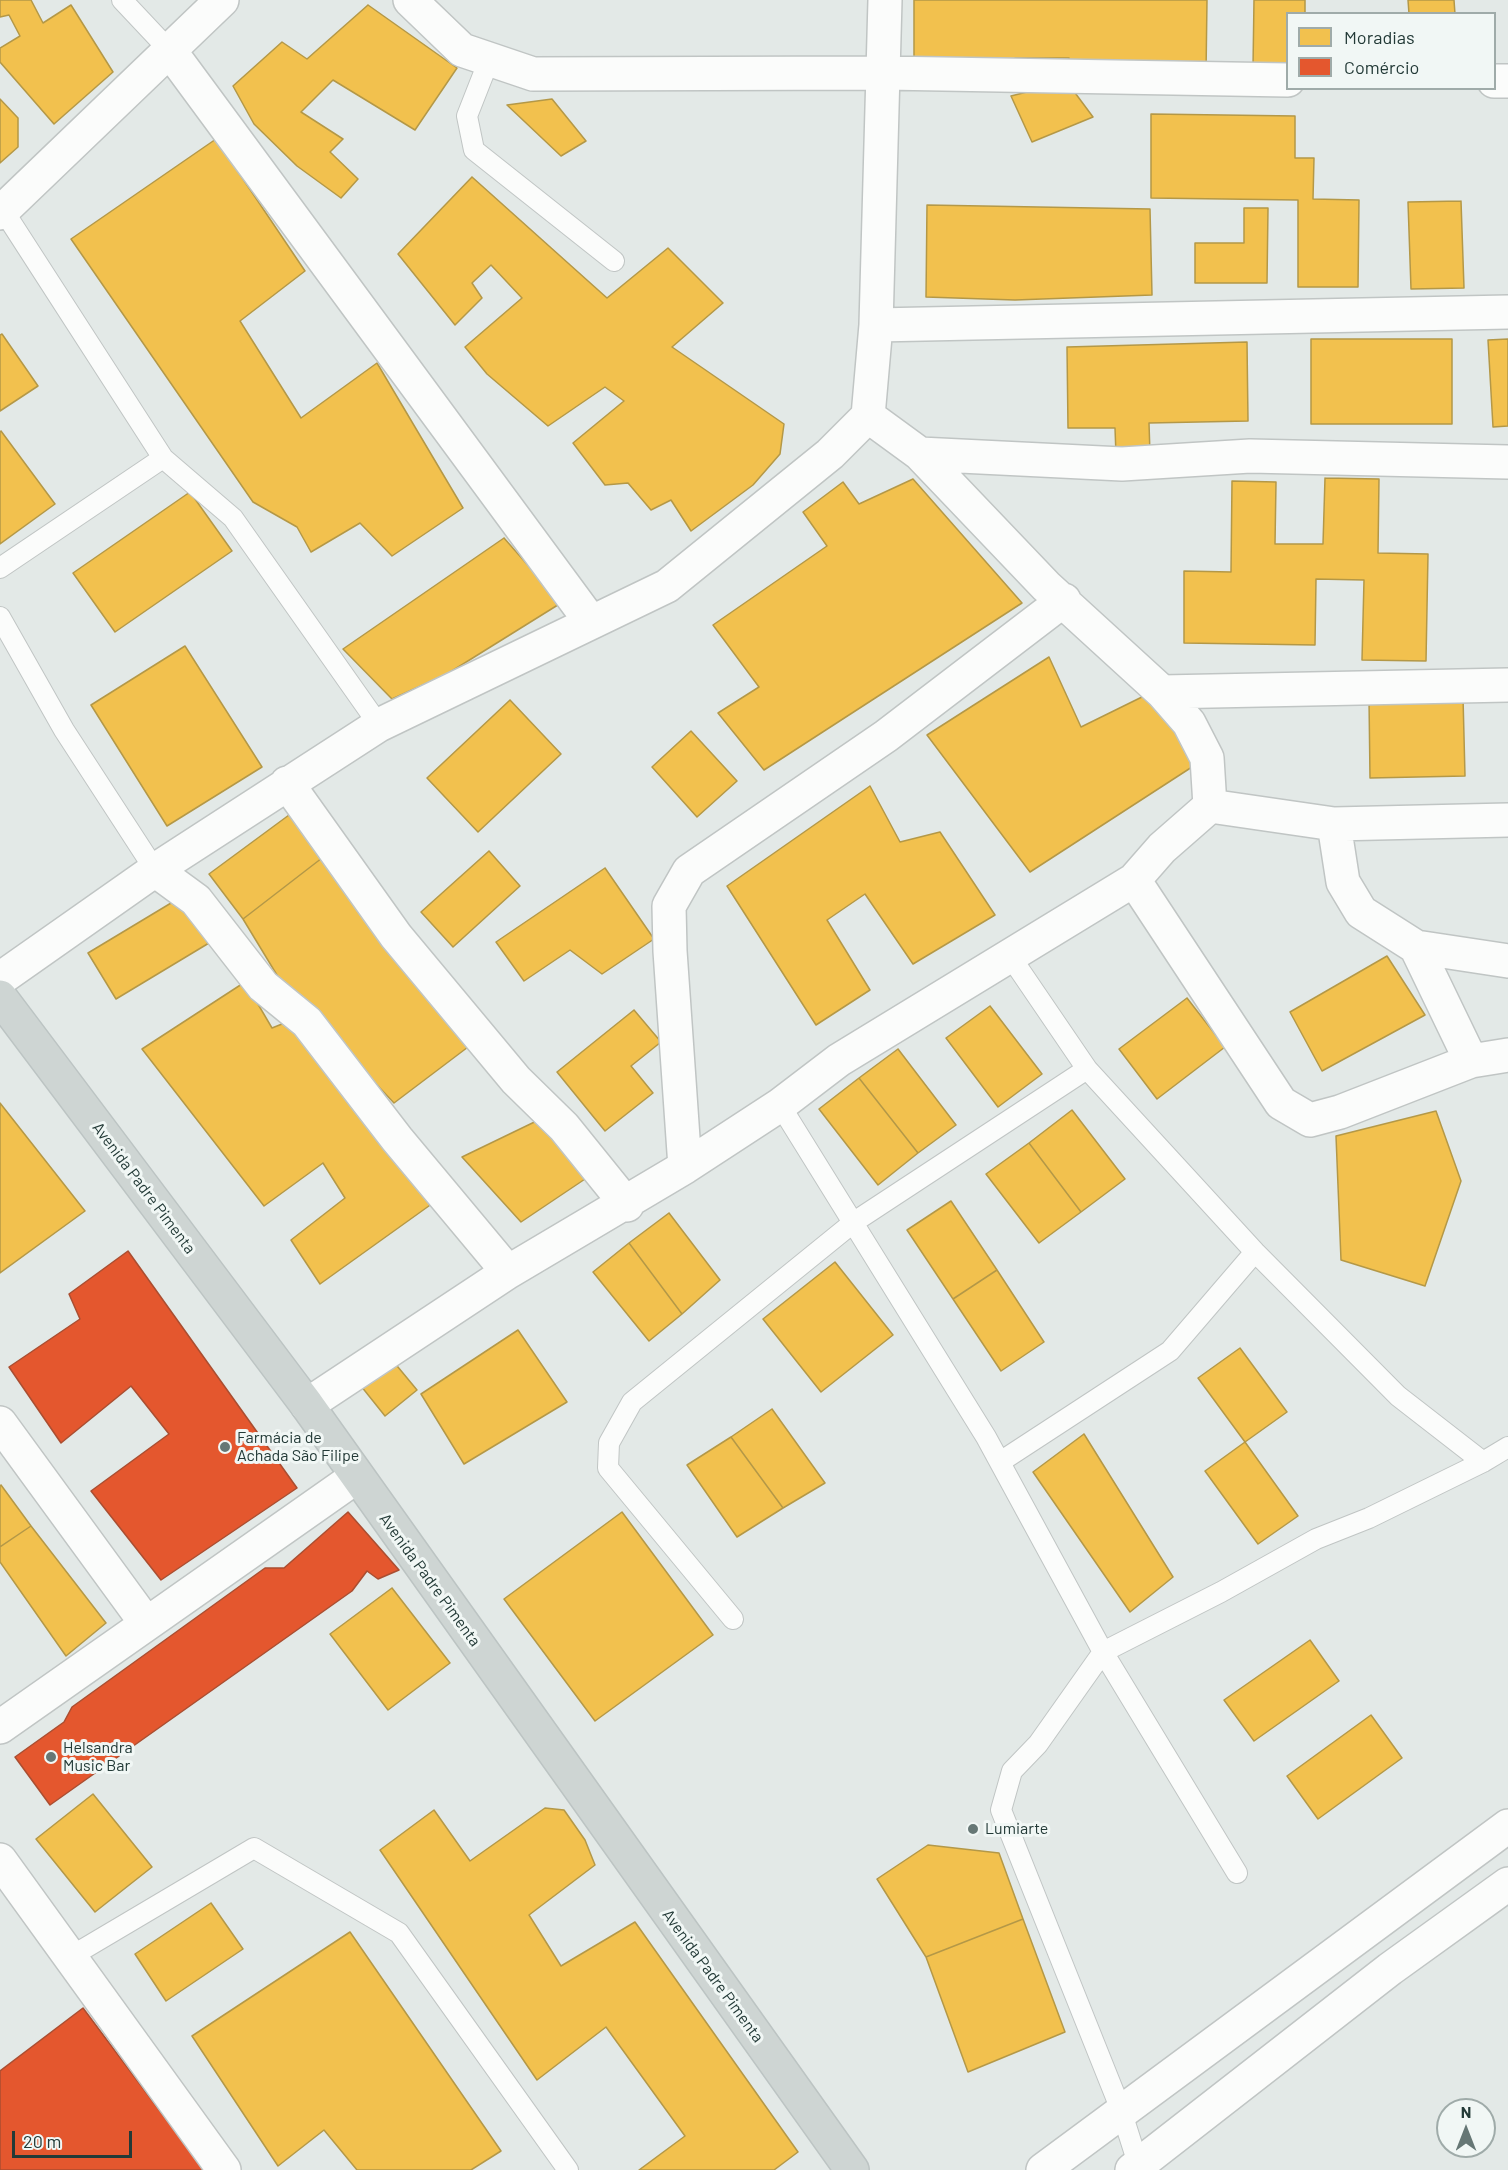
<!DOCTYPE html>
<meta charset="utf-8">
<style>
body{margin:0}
#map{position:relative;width:1508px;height:2170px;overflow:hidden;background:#e3e9e7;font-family:Barlow,sans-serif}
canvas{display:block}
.legend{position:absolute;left:1286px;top:12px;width:210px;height:78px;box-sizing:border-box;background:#f1f7f5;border:2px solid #9faba9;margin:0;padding:8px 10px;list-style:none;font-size:18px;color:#233a37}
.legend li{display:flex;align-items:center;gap:12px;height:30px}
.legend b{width:30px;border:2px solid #9faba9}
.north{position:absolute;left:1436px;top:2098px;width:60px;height:60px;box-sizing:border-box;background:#f1f7f5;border:2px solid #9faba9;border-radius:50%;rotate:0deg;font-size:16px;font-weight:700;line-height:24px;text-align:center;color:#233a37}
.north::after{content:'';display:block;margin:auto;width:21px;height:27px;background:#667775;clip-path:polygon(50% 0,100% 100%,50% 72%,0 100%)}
.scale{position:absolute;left:12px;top:2131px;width:120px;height:27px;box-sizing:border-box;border:3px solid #233a37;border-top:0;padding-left:8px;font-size:18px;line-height:21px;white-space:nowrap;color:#233a37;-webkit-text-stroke:4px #f1f7f5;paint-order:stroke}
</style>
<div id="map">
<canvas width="1508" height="2170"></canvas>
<ul class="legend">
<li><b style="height:16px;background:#f2c14e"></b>Moradias</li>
<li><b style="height:16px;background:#e4572e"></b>Comércio</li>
</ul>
<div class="north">N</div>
<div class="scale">20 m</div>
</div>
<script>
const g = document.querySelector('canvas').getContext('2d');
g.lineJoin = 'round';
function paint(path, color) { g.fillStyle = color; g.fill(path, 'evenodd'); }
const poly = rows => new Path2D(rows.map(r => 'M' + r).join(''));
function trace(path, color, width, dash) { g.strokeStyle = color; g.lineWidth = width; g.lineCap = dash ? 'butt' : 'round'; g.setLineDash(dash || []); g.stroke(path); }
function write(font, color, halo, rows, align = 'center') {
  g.font = font + ' Barlow,sans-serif'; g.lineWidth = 6; g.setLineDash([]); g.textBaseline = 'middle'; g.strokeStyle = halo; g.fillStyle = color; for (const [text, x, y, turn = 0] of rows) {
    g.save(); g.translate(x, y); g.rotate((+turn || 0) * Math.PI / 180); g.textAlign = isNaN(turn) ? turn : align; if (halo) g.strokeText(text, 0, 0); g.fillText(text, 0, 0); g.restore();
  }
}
const homes = poly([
 [0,0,31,0,43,23,71,5,113,72,54,124,0,62,0,48,20,36,9,15,0,17,0,0],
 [914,0,1207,0,1206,74,1069,72,1069,58,1015,58,1015,72,914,72,914,0],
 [1254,0,1305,0,1305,14,1288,14,1288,68,1253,67,1254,0],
 [1408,0,1454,0,1455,14,1409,14,1408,0],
 [368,5,457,68,415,130,333,80,301,112,343,139,330,152,358,179,341,198,297,166,254,124,233,86,282,42,307,59,368,5],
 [1067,82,1093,117,1032,142,1011,96,1067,82],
 [0,99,18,118,18,147,0,163,0,99],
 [552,99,586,141,561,156,507,105,552,99],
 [1151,114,1295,116,1295,158,1314,158,1313,199,1359,200,1358,287,1298,287,1298,200,1151,198,1151,114],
 [216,139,305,271,240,321,301,418,377,363,463,508,392,556,360,523,311,552,297,527,253,502,71,239,216,139],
 [472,177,607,298,668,248,723,303,672,347,784,424,780,454,753,485,691,531,671,500,651,510,628,483,605,485,573,443,624,401,605,387,548,426,487,374,465,347,522,298,491,265,472,283,482,298,455,325,398,254,472,177],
 [1461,201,1464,288,1411,289,1408,202,1461,201],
 [927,205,1150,209,1152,295,1015,300,926,297,927,205],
 [1244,208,1268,208,1267,283,1195,283,1195,243,1244,243,1244,208],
 [2,334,38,386,0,411,0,335,2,334],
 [1311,339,1452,339,1452,424,1311,424,1311,339],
 [1508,339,1508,426,1493,427,1488,340,1508,339],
 [1247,342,1248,421,1149,423,1150,454,1116,455,1115,428,1068,428,1067,347,1247,342],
 [1,431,55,504,0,544,0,432,1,431],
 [1325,478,1379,479,1378,553,1428,554,1426,661,1362,660,1364,580,1316,579,1315,645,1184,643,1184,571,1231,572,1232,481,1276,482,1275,544,1323,544,1325,478],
 [913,479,1022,603,764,770,718,713,759,687,713,625,827,546,803,512,843,482,859,504,913,479],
 [190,492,232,551,115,632,73,573,190,492],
 [504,538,561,603,447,674,392,699,343,649,504,538],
 [185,646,262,767,167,826,91,705,185,646],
 [1049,657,1081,727,1146,695,1192,740,1192,767,1030,872,927,735,1049,657],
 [1463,697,1465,776,1370,778,1369,699,1463,697],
 [510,700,561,754,478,832,427,778,510,700],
 [691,731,737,781,697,817,652,767,691,731],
 [870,786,900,842,940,832,995,915,913,964,865,894,827,920,870,990,816,1025,727,886,870,786],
 [289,815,322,858,243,919,209,874,289,815],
 [489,851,520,886,453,947,421,912,489,851],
 [322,858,472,1044,394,1103,283,985,243,919,322,858],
 [605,868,654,939,602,974,570,950,524,981,496,942,605,868],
 [186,894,214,940,116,999,88,953,186,894],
 [1387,956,1425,1015,1322,1071,1290,1012,1387,956],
 [245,982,272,1028,297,1018,440,1198,320,1284,291,1240,345,1198,323,1163,264,1206,142,1049,245,982],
 [1187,998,1225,1047,1157,1099,1119,1049,1187,998],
 [990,1006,1042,1074,998,1107,946,1038,990,1006],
 [634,1010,661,1042,631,1066,653,1093,605,1131,557,1072,634,1010],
 [898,1049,956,1125,918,1153,859,1078,898,1049],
 [859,1078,918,1153,878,1185,819,1109,859,1078],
 [0,1103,85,1211,0,1273,0,1103],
 [1072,1110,1125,1179,1081,1212,1029,1143,1072,1110],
 [1436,1111,1461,1181,1425,1286,1341,1260,1336,1136,1436,1111],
 [551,1114,597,1171,521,1222,462,1157,551,1114],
 [1029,1143,1081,1212,1039,1243,986,1174,1029,1143],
 [951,1201,997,1270,953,1299,907,1230,951,1201],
 [669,1213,720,1280,682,1314,629,1243,669,1213],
 [629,1243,682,1314,649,1341,593,1272,629,1243],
 [835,1262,893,1335,821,1392,763,1319,835,1262],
 [997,1270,1044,1342,1001,1371,953,1299,997,1270],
 [518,1330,567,1402,464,1464,421,1394,518,1330],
 [1240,1348,1287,1412,1245,1442,1198,1378,1240,1348],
 [393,1361,417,1390,385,1416,361,1386,393,1361],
 [772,1409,825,1483,783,1508,731,1437,772,1409],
 [1084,1434,1173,1577,1130,1612,1033,1472,1084,1434],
 [731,1437,783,1508,737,1537,687,1465,731,1437],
 [1245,1442,1298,1516,1258,1544,1205,1471,1245,1442],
 [1,1485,31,1526,0,1547,0,1486,1,1485],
 [622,1512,713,1635,595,1721,504,1599,622,1512],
 [31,1526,106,1623,66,1656,0,1562,0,1547,31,1526],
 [392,1588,450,1663,388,1710,330,1634,392,1588],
 [1310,1640,1339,1681,1254,1741,1224,1700,1310,1640],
 [1371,1715,1402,1758,1318,1819,1287,1776,1371,1715],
 [93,1794,152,1867,95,1912,36,1839,93,1794],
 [545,1808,564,1810,585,1840,595,1865,529,1915,561,1966,635,1922,798,2152,774,2170,639,2170,685,2136,606,2027,537,2080,380,1850,434,1810,470,1861,545,1808],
 [928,1845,999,1853,1023,1919,926,1957,877,1879,928,1845],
 [211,1903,243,1949,166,2001,135,1954,211,1903],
 [1023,1919,1065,2032,968,2072,926,1957,1023,1919],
 [350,1932,501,2151,471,2170,357,2170,324,2130,278,2166,192,2036,350,1932]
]);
const shops = poly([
 [128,1251,297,1488,161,1580,91,1491,169,1434,131,1386,61,1443,9,1367,80,1319,69,1294,128,1251],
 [348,1512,399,1570,378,1579,367,1571,352,1591,50,1805,15,1757,64,1722,72,1707,265,1568,284,1568,348,1512],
 [83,2008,204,2170,0,2170,0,2071,83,2008]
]);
const lane = poly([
 [122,0,170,51],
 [489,60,467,116,474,150,614,261],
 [163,458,233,518,379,725],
 [0,568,163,458,3,210],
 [0,617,64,730,155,870],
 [1010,956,1087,1069,1255,1252,1398,1396,1483,1462],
 [780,1105,986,1437,1103,1652,1038,1744,1012,1771,1001,1810,1121,2110,1140,2170],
 [1000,1462,1170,1351,1255,1252],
 [733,1619,608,1468,609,1443,632,1402,854,1222,1087,1069],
 [1237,1873,1103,1652,1221,1592,1316,1539,1369,1518,1483,1462,1508,1447],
 [70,1957,254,1848,399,1933,568,2170]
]);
const street = poly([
 [410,0,462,50,533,74,885,73,1288,80],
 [170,51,591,622],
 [1494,81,1508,81],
 [0,213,222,0],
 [876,325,1508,312],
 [920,454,1122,464,1250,456,1508,462],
 [1162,692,1508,685],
 [287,783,396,936,516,1080,564,1127,627,1205],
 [1210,806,1334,824,1508,820],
 [1334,824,1343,882,1361,912,1416,947,1508,961],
 [155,870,196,900,263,986,307,1022,397,1139,508,1272],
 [1134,880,1281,1103,1310,1120,1340,1112,1471,1061,1508,1055],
 [1416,947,1471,1061],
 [0,979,155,870,379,725,667,586,830,454,868,416,876,325,885,0],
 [685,1167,670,951,669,906,689,871,886,736,1064,600],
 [307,1405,508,1272,685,1167,780,1105,839,1060,1134,880,1162,848,1210,806,1207,758,1189,723,1162,692,1046,586,920,454,868,416],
 [0,1423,146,1623],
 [0,1727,356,1477],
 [0,1860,224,2170],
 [1043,2170,1508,1826],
 [1132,2170,1390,1969,1508,1884]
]);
const primary = poly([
 [0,997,307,1405,852,2170]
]);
const markers = [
 [225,1447,6,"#667775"],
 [51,1757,6,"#667775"],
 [973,1829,6,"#667775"]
];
const streetNames = [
 ["Avenida Padre Pimenta",144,1188,53],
 ["Avenida Padre Pimenta",430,1580,54],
 ["Avenida Padre Pimenta",713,1976,54]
];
const poiNames = [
 ["Farmácia de",237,1438],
 ["Achada São Filipe",237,1456],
 ["Helsandra",63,1748],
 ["Music Bar",63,1766],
 ["Lumiarte",985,1829]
];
paint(homes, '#f2c14e');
trace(homes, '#b49847', 1.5);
paint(shops, '#e4572e');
trace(shops, '#aa4e31', 1.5);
trace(lane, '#c0c5c4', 22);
trace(street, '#c0c5c4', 36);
trace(primary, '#bcc4c3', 36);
trace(lane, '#fbfcfb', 20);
trace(street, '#fbfcfb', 33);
trace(primary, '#ced5d3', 33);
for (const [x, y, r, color] of markers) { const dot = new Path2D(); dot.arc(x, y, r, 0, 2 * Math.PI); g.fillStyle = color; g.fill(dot); trace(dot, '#f1f7f5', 2); }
write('16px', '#233a37', '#f1f7f5', streetNames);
write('16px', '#233a37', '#f1f7f5', poiNames, 'left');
</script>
